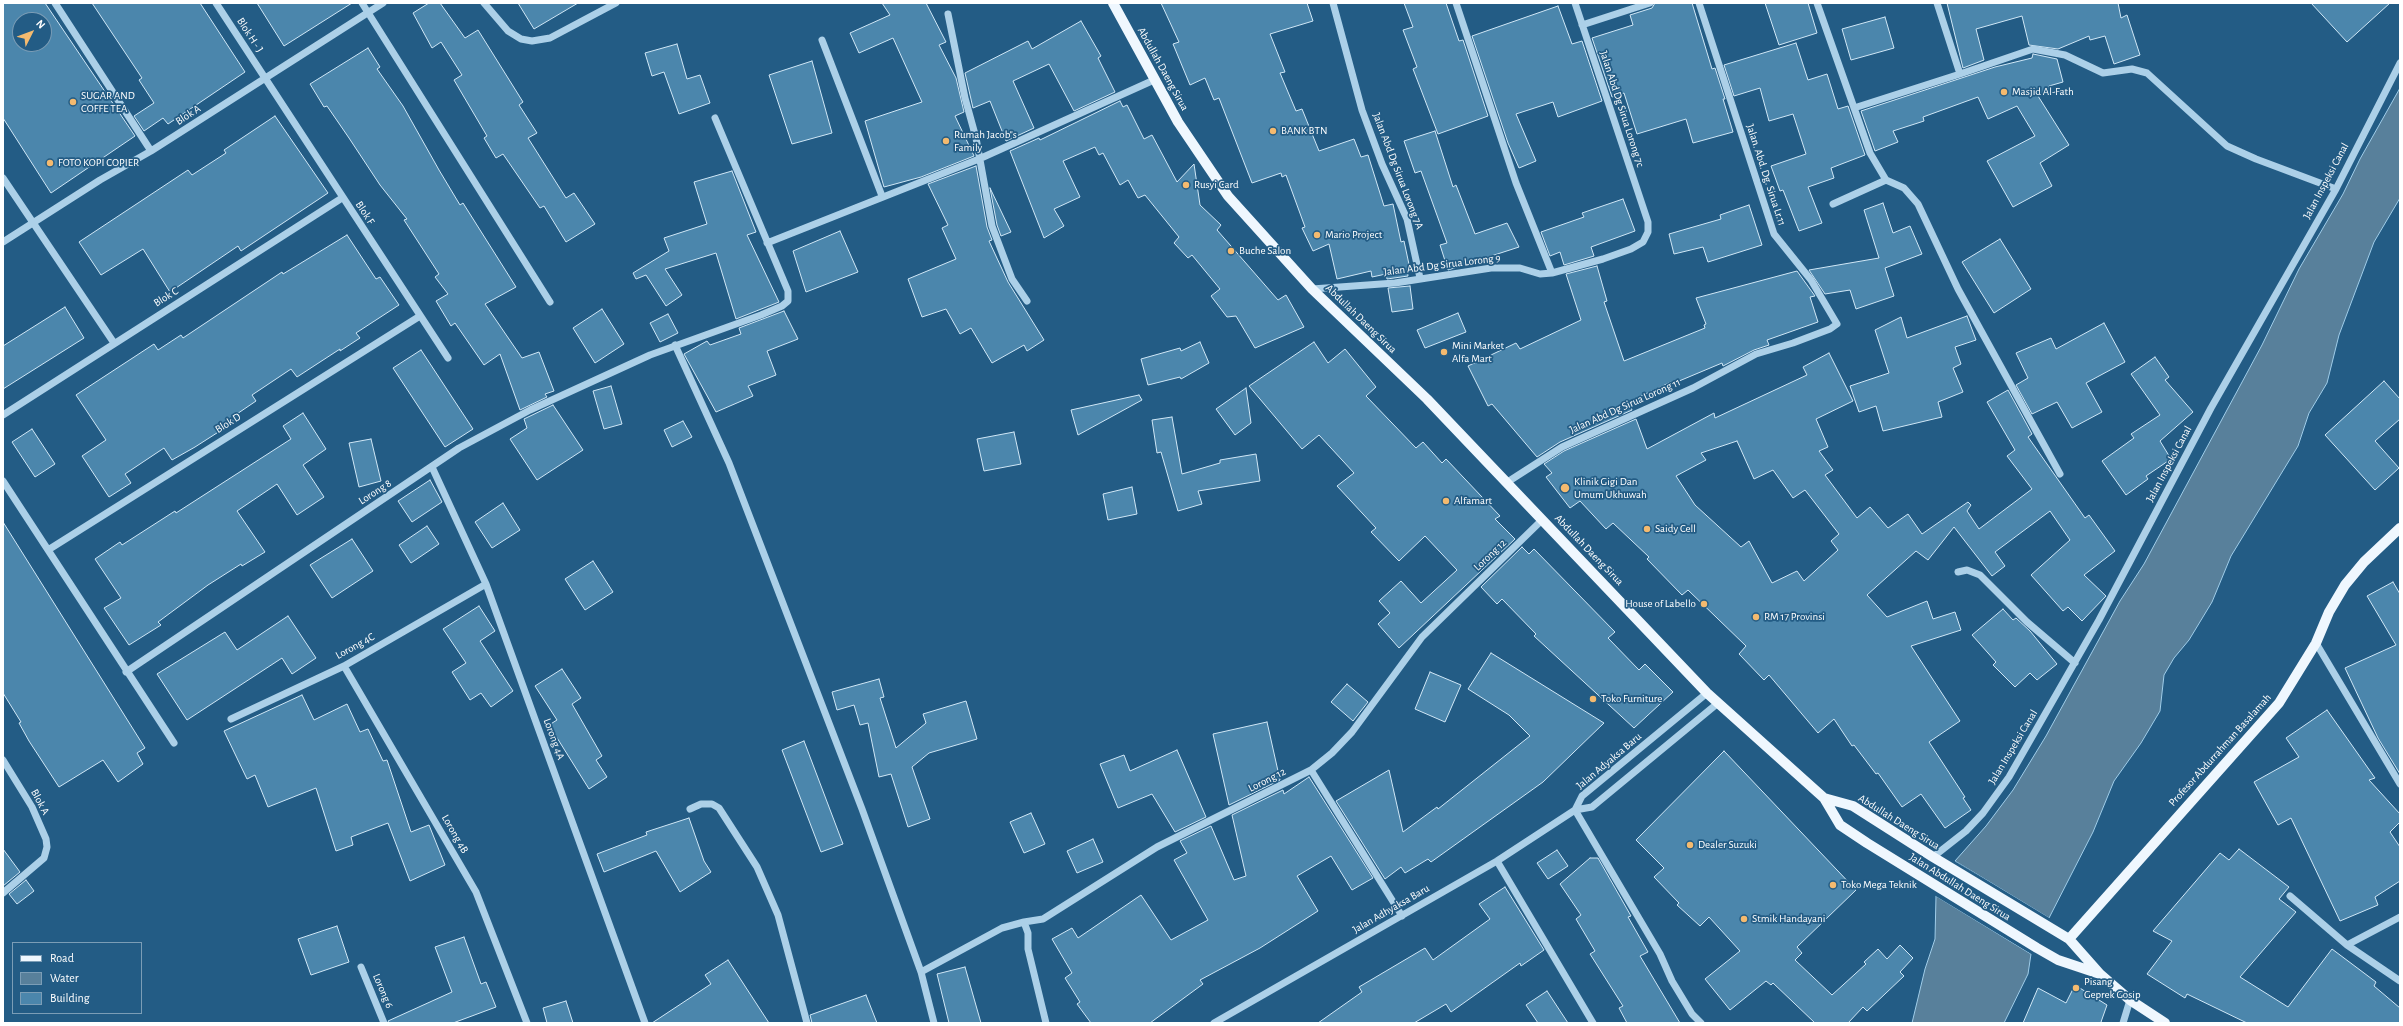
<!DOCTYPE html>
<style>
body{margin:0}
#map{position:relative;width:2403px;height:1026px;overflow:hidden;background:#235c85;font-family:"Alegreya Sans",sans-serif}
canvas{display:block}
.frame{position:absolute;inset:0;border:4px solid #fff;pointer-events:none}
.legend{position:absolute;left:12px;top:942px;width:130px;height:72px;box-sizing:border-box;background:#235c85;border:1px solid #7b9db6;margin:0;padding:5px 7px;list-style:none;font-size:12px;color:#fff}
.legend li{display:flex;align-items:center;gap:8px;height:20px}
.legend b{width:20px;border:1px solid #7b9db6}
.north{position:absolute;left:12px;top:12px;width:40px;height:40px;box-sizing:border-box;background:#235c85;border:1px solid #7b9db6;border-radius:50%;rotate:48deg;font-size:11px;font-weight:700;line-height:16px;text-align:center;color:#fff}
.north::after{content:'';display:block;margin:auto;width:14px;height:18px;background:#f4ba6f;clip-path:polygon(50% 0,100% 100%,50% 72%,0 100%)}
</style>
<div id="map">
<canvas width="2403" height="1026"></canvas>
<div class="frame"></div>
<ul class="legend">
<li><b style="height:5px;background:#eff7fe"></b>Road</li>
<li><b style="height:11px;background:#58809b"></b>Water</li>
<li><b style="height:11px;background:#4b86ac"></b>Building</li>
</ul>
<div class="north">N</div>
</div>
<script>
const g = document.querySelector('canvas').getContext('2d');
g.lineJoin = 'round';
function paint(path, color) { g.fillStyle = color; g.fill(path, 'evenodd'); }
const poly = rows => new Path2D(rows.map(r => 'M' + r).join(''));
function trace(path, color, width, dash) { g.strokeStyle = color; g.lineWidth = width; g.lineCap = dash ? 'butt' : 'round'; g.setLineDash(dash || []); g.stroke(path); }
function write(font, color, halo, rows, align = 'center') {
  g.font = font + ' "Alegreya Sans",sans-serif'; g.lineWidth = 3.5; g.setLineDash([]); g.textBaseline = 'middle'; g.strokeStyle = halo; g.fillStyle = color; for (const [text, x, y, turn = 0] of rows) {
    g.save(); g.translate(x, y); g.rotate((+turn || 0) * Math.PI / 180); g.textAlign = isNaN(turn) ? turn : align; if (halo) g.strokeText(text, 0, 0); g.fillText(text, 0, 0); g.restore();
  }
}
const water = poly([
 [2400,88,2400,198,2374,242,2339,335,2327,383,2309,413,2298,446,2231,556,2212,602,2189,640,2174,658,2164,675,2160,711,2141,743,2114,781,2093,832,2049,918,1955,861,1986,826,2013,790,2046,736,2120,601,2144,564,2262,345,2299,269,2343,194,2360,159,2400,88],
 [1936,896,2031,954,2028,974,2004,1023,1912,1023,1925,969,1935,939,1936,896]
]);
const pier = poly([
 [1953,860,1955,861,2051,919,2048,920],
 [1937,894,2032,952,2033,955,1934,895]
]);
const building = poly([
 [3,3,45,3,135,136,51,193,3,118,3,3],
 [20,20,44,20,44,44,20,44,20,20],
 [92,3,200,3,245,72,168,124,163,118,144,131,134,116,154,103,139,80,142,78,92,3],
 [257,3,352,3,284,46,257,3],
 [429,3,440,3,465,38,478,30,523,102,519,105,537,133,528,138,566,198,574,193,595,224,566,242,544,206,540,208,503,154,496,158,484,138,487,136,454,80,462,75,441,42,432,48,413,13,429,3],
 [518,3,578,3,534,29,518,3],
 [882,3,926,3,946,42,939,45,956,78,964,112,955,116,974,156,921,177,884,187,865,121,922,102,893,38,859,53,850,33,890,15,882,3],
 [1161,3,1307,3,1313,21,1270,34,1285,72,1280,73,1296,111,1302,109,1319,151,1354,139,1361,157,1368,155,1384,206,1393,204,1401,242,1404,241,1410,269,1407,269,1408,276,1387,279,1386,274,1372,277,1371,271,1337,279,1329,244,1313,251,1302,228,1305,227,1286,175,1282,177,1281,173,1252,183,1219,98,1214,100,1205,78,1190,85,1173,44,1179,42,1161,3],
 [1404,3,1446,3,1459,41,1463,40,1488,116,1438,134,1413,69,1417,67,1403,30,1413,27,1404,3],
 [1655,3,1692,3,1712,69,1715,68,1725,99,1723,99,1733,132,1693,143,1686,119,1637,134,1624,93,1612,97,1592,38,1633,25,1630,15,1652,8,1655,3],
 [1765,3,1808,3,1817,33,1779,45,1765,3],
 [1947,3,2118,3,2121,18,2127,15,2140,55,2114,64,2105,36,2090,40,2089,36,2058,49,2029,45,2022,16,1976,29,1984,60,1963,68,1947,3],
 [2311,3,2390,3,2347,42,2311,3],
 [1558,6,1572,44,1582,41,1602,101,1558,117,1553,102,1516,114,1536,161,1519,168,1508,143,1472,36,1558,6],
 [1885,17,1894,48,1851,60,1842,29,1885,17],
 [1081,21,1101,56,1098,58,1115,92,1074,111,1049,64,1013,81,1034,128,1006,141,990,101,973,108,965,73,1028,41,1032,49,1081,21],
 [1796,43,1808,80,1827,74,1838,109,1848,106,1865,155,1831,168,1834,178,1808,187,1822,223,1799,231,1783,190,1780,191,1771,166,1806,154,1793,114,1769,121,1760,88,1734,96,1724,65,1796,43],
 [677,44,687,79,700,75,710,103,679,114,664,72,652,76,645,53,677,44],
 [368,48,380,67,377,69,403,106,439,170,460,205,463,203,516,287,485,304,522,358,539,352,554,391,545,394,547,397,520,410,500,354,484,365,455,323,451,326,436,301,448,294,435,277,439,274,404,220,407,219,380,185,349,138,327,106,324,107,310,84,368,48],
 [2033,54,2057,59,2063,82,2049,86,2051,90,2038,96,2069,145,2040,163,2052,186,2013,207,1987,161,2035,136,2017,106,1988,119,1978,97,1923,117,1924,121,1893,131,1898,142,1875,151,1861,111,1995,67,2032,58,2033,54],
 [812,61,832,133,792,144,769,75,812,61],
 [1120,101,1123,107,1127,105,1144,139,1152,135,1177,182,1194,164,1200,205,1221,225,1217,230,1278,300,1286,295,1304,327,1255,348,1236,316,1227,317,1211,296,1220,289,1192,255,1188,258,1174,243,1179,237,1145,195,1138,198,1128,180,1120,185,1103,153,1099,155,1095,147,1063,161,1080,197,1054,209,1064,226,1044,238,1010,151,1039,138,1040,140,1120,101],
 [275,116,328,193,241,251,238,246,170,292,143,249,101,275,79,242,188,170,192,175,226,153,224,150,275,116],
 [1435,131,1453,187,1456,185,1475,234,1507,223,1519,247,1448,270,1440,245,1447,243,1421,171,1415,173,1404,141,1435,131],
 [976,166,987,227,992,240,989,241,1008,282,1044,340,1027,351,1024,345,992,363,971,328,960,334,946,309,922,317,908,279,956,259,942,228,948,225,928,184,976,166],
 [732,171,756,232,747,235,779,302,736,319,716,253,665,269,682,295,666,306,646,275,636,279,633,273,669,251,664,238,707,224,694,182,732,171],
 [990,188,1011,232,1001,236,997,225,990,188],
 [1623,199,1635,231,1591,247,1594,256,1564,265,1560,252,1550,256,1541,232,1584,217,1582,213,1623,199],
 [1883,203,1893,233,1910,226,1922,254,1885,268,1894,296,1856,309,1850,290,1825,294,1809,270,1879,258,1864,210,1883,203],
 [1749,205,1762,245,1708,262,1703,247,1674,254,1669,234,1721,219,1720,215,1749,205],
 [840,231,858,272,806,292,793,251,840,231],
 [347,235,376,279,380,277,399,305,356,333,360,338,340,351,340,349,297,377,291,369,252,395,256,401,231,418,234,422,195,447,172,460,164,448,125,474,131,483,109,497,82,456,106,440,76,395,154,344,158,350,181,335,183,338,282,272,283,274,347,235],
 [2000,239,2031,289,1994,313,1962,262,2000,239],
 [1597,266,1607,301,1604,302,1624,361,1705,328,1704,325,1706,324,1696,298,1797,271,1815,296,1810,297,1818,322,1767,340,1769,345,1754,350,1723,366,1722,363,1672,384,1671,382,1629,402,1632,410,1560,442,1537,457,1492,404,1488,406,1468,366,1516,343,1520,349,1581,320,1566,274,1597,266],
 [1410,286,1413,309,1392,312,1388,288,1410,286],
 [65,307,84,338,3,389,3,346,65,307],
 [602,309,624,344,595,363,573,328,602,309],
 [784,311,798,339,767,351,776,375,748,386,753,396,716,412,684,354,707,341,710,345,741,334,739,328,784,311],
 [1458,313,1466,332,1425,348,1417,330,1458,313],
 [668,314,678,333,660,342,650,323,668,314],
 [1967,316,1976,340,1955,347,1961,364,1953,368,1963,392,1938,402,1942,417,1883,431,1876,406,1859,412,1850,386,1889,373,1875,330,1901,317,1907,338,1967,316],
 [2104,323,2125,362,2086,383,2102,412,2072,428,2057,402,2032,414,2016,385,2028,378,2016,353,2051,338,2056,349,2104,323],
 [1200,342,1209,363,1181,379,1180,377,1148,385,1141,359,1180,348,1181,351,1200,342],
 [1314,342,1328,363,1345,349,1376,387,1366,396,1416,448,1423,442,1442,463,1446,459,1500,516,1495,519,1515,539,1399,648,1378,624,1390,613,1379,601,1401,581,1421,603,1457,570,1425,536,1399,561,1371,532,1376,528,1337,486,1354,473,1319,435,1302,449,1249,386,1314,342],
 [421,350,473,429,445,447,393,368,421,350],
 [1829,353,1853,401,1816,419,1828,447,1819,451,1833,470,1825,475,1857,518,1870,507,1888,528,1908,514,1922,534,1968,502,1971,505,1967,511,1979,529,2032,489,2007,456,2015,450,1987,402,2008,390,2032,434,2028,437,2085,518,2089,515,2115,551,2084,575,2106,596,2082,621,2068,607,2063,611,2031,575,2070,540,2050,511,1995,552,2005,566,1992,576,1954,527,1928,560,1916,551,1867,595,1887,617,1927,601,1933,619,1955,612,1961,630,1911,646,1960,721,1929,742,1965,797,1963,798,1971,810,1945,828,1921,794,1902,807,1878,773,1876,774,1854,745,1852,746,1834,719,1818,733,1769,675,1764,680,1739,654,1746,646,1688,590,1682,595,1647,559,1649,557,1613,523,1606,529,1580,501,1570,508,1546,477,1552,473,1544,464,1564,451,1636,419,1647,449,1714,413,1715,418,1807,375,1803,367,1829,353],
 [1737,441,1754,479,1773,470,1793,498,1805,490,1839,534,1831,541,1838,550,1804,581,1797,571,1772,583,1749,541,1741,547,1695,505,1676,476,1706,460,1701,453,1737,441],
 [2155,357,2169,377,2165,380,2193,412,2160,441,2171,459,2146,476,2148,479,2126,495,2102,461,2134,438,2131,434,2160,415,2131,374,2155,357],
 [2384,381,2400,399,2400,419,2375,441,2399,468,2375,490,2325,435,2384,381],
 [611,386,622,424,604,429,593,391,611,386],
 [1246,388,1251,423,1235,435,1216,409,1246,388],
 [1139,395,1142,400,1078,435,1071,410,1139,395],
 [553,405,583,450,537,480,510,439,527,428,524,419,553,405],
 [303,413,326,449,303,465,324,497,297,515,277,484,237,511,265,552,242,566,241,564,208,585,158,622,161,625,129,645,104,608,121,598,95,559,120,542,122,545,175,511,176,513,291,439,283,426,303,413],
 [1172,417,1182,474,1220,463,1220,460,1256,454,1260,481,1198,491,1202,504,1178,511,1161,452,1157,453,1152,420,1172,417],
 [683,421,692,437,672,447,664,430,683,421],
 [32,429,55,464,35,477,12,442,32,429],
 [1014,432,1021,464,984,471,977,439,1014,432],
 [371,439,381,481,359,487,349,443,371,439],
 [430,480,442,502,412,522,398,501,430,480],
 [1132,487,1137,514,1108,520,1103,494,1132,487],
 [503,503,520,530,492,548,475,522,503,503],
 [3,522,145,748,137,753,143,764,118,782,103,760,59,787,29,741,19,723,21,722,3,693,3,522],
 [427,526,439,544,411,563,399,545,427,526],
 [352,539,373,571,332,598,310,565,352,539],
 [1522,547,1529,554,1534,549,1615,632,1608,638,1639,670,1645,664,1673,692,1634,728,1534,636,1536,634,1502,599,1497,604,1481,587,1522,547],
 [593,561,613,592,585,610,565,579,593,561],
 [2393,582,2400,594,2400,774,2378,738,2345,668,2396,645,2367,596,2393,582],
 [479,606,495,631,480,641,513,691,491,707,481,693,470,700,452,672,466,663,443,629,479,606],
 [2003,609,2013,620,2016,618,2030,631,2057,664,2037,680,2030,673,2015,687,1993,665,1996,662,1972,635,2003,609],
 [288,616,316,658,292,674,282,658,187,720,157,674,225,632,237,650,288,616],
 [1491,653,1604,723,1543,782,1431,862,1428,859,1405,873,1401,867,1385,879,1336,801,1389,770,1403,832,1437,807,1438,809,1530,736,1509,715,1468,689,1491,653],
 [562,669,581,698,572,704,602,756,596,760,607,777,589,789,549,725,557,720,535,686,562,669],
 [1430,672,1461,685,1445,722,1415,709,1430,672],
 [879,679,884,697,880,698,896,748,926,723,923,714,966,701,977,739,929,753,912,767,930,819,908,827,891,774,879,777,868,723,860,725,854,705,837,710,832,692,879,679],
 [1347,684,1368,702,1353,721,1331,702,1347,684],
 [302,695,314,720,347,704,360,732,368,729,383,761,387,760,411,832,429,825,445,865,410,881,388,823,351,837,353,845,336,851,316,788,268,807,255,775,247,779,224,731,302,695],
 [2327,710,2375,778,2369,780,2400,814,2400,822,2390,832,2400,847,2400,881,2375,897,2378,905,2340,921,2291,818,2278,825,2254,782,2299,757,2286,738,2327,710],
 [1267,722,1280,780,1229,805,1213,734,1267,722],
 [804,741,843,844,821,852,782,750,804,741],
 [1177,750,1206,817,1175,832,1152,794,1118,808,1100,764,1124,755,1130,771,1177,750],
 [1724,751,1856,890,1797,947,1802,953,1795,960,1832,995,1866,964,1864,962,1878,949,1887,959,1900,945,1913,958,1900,972,1904,976,1867,1011,1863,1007,1848,1023,1815,1023,1773,983,1771,985,1766,981,1730,1010,1705,979,1740,951,1709,917,1700,926,1677,905,1679,903,1654,877,1664,868,1636,840,1724,751],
 [1309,777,1373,878,1352,890,1331,856,1297,876,1318,911,1260,948,1200,980,1203,984,1150,1023,1091,1023,1077,1004,1080,1002,1065,978,1072,973,1052,939,1072,928,1078,938,1141,895,1171,940,1208,920,1174,860,1187,853,1180,841,1211,826,1234,880,1246,876,1232,815,1283,790,1284,794,1309,777],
 [1031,813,1045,844,1024,853,1010,822,1031,813],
 [689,818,704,861,711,872,680,892,656,851,604,872,597,854,647,835,646,832,689,818],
 [1093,839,1103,862,1077,873,1067,851,1093,839],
 [3,849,20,872,3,886,3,849],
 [2239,849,2289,887,2279,899,2296,912,2240,977,2288,1007,2332,949,2376,982,2374,986,2400,1008,2400,1023,2247,1023,2187,994,2185,998,2147,974,2172,941,2153,931,2220,853,2229,860,2239,849],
 [1557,850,1568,866,1548,879,1537,863,1557,850],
 [1590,858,1598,858,1631,916,1628,917,1648,952,1640,956,1680,1023,1627,1023,1619,1008,1623,1006,1590,954,1595,951,1576,919,1581,915,1560,884,1590,858],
 [26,880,34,891,17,904,9,894,26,880],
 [1505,887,1544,950,1521,966,1520,963,1451,1012,1446,1004,1414,1023,1318,1023,1362,992,1359,987,1425,948,1433,960,1490,919,1479,904,1505,887],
 [337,926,349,962,311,975,298,939,337,926],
 [464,937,481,984,486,982,496,1007,453,1023,389,1023,388,1021,452,992,435,947,464,937],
 [728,960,769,1023,652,1023,711,984,705,975,728,960],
 [965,967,981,1023,949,1023,937,974,965,967],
 [2075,985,2107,1005,2101,1022,2103,1023,2023,1023,2038,988,2066,1003,2075,985],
 [1547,991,1568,1023,1538,1023,1526,1005,1547,991],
 [866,995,877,1023,812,1023,810,1015,866,995],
 [566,1001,573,1023,547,1023,543,1008,566,1001]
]);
const minor = poly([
 [55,3,151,151],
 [216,3,448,358],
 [362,3,550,302],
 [484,3,508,31,521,39,532,41,550,38,616,3],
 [1333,3,1362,110,1382,164,1407,219,1420,278],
 [1456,3,1516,183,1552,273],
 [1817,3,1870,153,1886,180,1904,188,1918,204,1958,289,2060,474],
 [948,14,965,98,976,138,992,226,1012,279,1027,301],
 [1582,25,1650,3],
 [822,40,882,196],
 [1960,74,2033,49,2065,55,2103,73,2132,69,2147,73,2227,146,2256,159,2336,189],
 [1854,108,1960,74,1937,3],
 [3,178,114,343],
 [1833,204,1886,180],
 [3,242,100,180,151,151,383,3],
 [767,243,979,159,1154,80],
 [1312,289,1395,283,1491,268,1520,268,1540,274,1552,273,1603,259,1631,249,1643,242,1648,232,1648,222,1575,3],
 [675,345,729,463,862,809,921,972,934,1023],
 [3,415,342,198],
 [432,467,486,584,645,1023],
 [3,481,174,743],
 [1506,483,1562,447,1693,388,1756,354,1793,343,1830,329,1837,324,1811,280,1774,234,1699,3],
 [48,550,420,316],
 [1958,572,1967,570,1980,575,2027,622,2075,663],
 [2316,643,2400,784],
 [344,666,476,892,527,1023],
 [126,672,459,448,530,410,650,355,761,315,782,306,788,301,788,291,715,118],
 [231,719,344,666,486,584],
 [3,760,32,807,46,839,47,847,44,858,3,893],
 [1311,770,1402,916],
 [690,809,701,804,712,804,719,808,757,867,778,915,807,1023],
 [1575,810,1660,954,1672,981,1692,1014,1701,1023],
 [1575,810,1582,796,1707,693],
 [1933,857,1966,831,1983,813,2009,777,2099,620,2211,408,2336,189,2400,63],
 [1497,861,1593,1023],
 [2290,896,2347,945],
 [2400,917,2347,945,2400,981],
 [361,967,384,1023],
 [921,972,1002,928,1024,922],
 [1046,1023,1028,949,1028,933,1024,922,1043,919,1157,847,1311,770,1332,753,1352,732,1422,637,1542,520],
 [1214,1023,1497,861,1575,810,1592,807,1718,703],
 [2123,1023,2130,1000]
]);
const major = poly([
 [1113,3,1178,122,1228,196,1312,289,1427,399,1707,693,1824,798,1853,806,1933,857,2069,939,2100,974,2130,1000,2165,1023],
 [1824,798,1840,825,1867,843,2037,948,2058,960,2100,974],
 [2069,939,2279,703,2316,643,2329,612,2345,585,2364,562,2400,528]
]);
const markers = [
 [2004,92,4,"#f4ba6f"],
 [73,102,4,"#f4ba6f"],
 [1273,131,4,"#f4ba6f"],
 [946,141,4,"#f4ba6f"],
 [50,163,4,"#f4ba6f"],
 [1186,185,4,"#f4ba6f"],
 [1317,235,4,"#f4ba6f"],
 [1231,251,4,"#f4ba6f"],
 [1444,352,4,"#f4ba6f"],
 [1565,488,5,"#f4ba6f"],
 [1446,501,4,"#f4ba6f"],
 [1647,529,4,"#f4ba6f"],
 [1704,604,4,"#f4ba6f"],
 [1756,617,4,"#f4ba6f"],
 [1593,699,4,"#f4ba6f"],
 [1690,845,4,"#f4ba6f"],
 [1833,885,4,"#f4ba6f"],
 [1744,919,4,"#f4ba6f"],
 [2076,988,4,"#f4ba6f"]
];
const streetNames = [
 ["Blok H - J",250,35,57],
 ["Abdullah Daeng Sirua",1163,69,61],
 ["Jalan Abd Dg Sirua Lorong 7c",1622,109,72],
 ["Blok A",188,115,-33],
 ["Jalan Abd Dg Sirua Lorong 7A",1398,171,69],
 ["Jalan. Abd. Dg. Sirua Lr.11",1766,175,72],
 ["Jalan Inspeksi Canal",2326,181,-62],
 ["Blok F",365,213,57],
 ["Jalan Abd Dg Sirua Lorong 9",1442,265,-7],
 ["Blok C",166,297,-32],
 ["Abdullah Daeng Sirua",1361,319,44],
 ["Jalan Abd Dg Sirua Lorong 11",1625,406,-24],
 ["Blok D",228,423,-32],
 ["Jalan Inspeksi Canal",2169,464,-62],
 ["Lorong 8",375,492,-33],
 ["Abdullah Daeng Sirua",1589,550,46],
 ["Lorong 12",1490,555,-44],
 ["Lorong 4C",355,646,-29],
 ["Lorong 4A",554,739,70],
 ["Jalan Inspeksi Canal",2013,747,-59],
 ["Profesor Abdurrahman Basalamah",2220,750,-48],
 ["Jalan Adyaksa Baru",1609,761,-40],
 ["Lorong 12",1267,780,-27],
 ["Blok A",40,802,62],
 ["Abdullah Daeng Sirua",1899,822,32],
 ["Lorong 4B",455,834,60],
 ["Jalan Abdullah Daeng Sirua",1960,887,32],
 ["Jalan Adhyaksa Baru",1391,909,-30],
 ["Lorong 6",383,991,67]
];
const poiNames = [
 ["Masjid Al-Fath",2012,92],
 ["SUGAR AND",81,96],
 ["COFFE TEA",81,109],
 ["BANK BTN",1281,131],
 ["Rumah Jacob\"s",954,135],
 ["Family",954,148],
 ["FOTO KOPI COPIER",58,163],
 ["Rusyi Card",1194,185],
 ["Mario Project",1325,235],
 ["Buche Salon",1239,251],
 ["Mini Market",1452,346],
 ["Alfa Mart",1452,359],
 ["Klinik Gigi Dan",1574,482],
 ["Umum Ukhuwah",1574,495],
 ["Alfamart",1454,501],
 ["Saidy Cell",1655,529],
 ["House of Labello",1696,604,"right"],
 ["RM 17 Provinsi",1764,617],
 ["Toko Furniture",1601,699],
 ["Dealer Suzuki",1698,845],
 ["Toko Mega Teknik",1841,885],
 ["Stmik Handayani",1752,919],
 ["Pisang",2084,982],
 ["Geprek Gosip",2084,995]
];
paint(water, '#58809b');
trace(water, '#a0cde9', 1);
paint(pier, '#235c85');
paint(building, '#4b86ac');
trace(building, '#d0e7f6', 1);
trace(minor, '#acd0e8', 7);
trace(major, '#eff7fe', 10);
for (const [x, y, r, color] of markers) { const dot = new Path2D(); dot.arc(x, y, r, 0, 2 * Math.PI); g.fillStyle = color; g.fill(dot); trace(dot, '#235c85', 1.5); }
write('11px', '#fff', '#235c85', streetNames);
write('11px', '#fff', '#235c85', poiNames, 'left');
</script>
